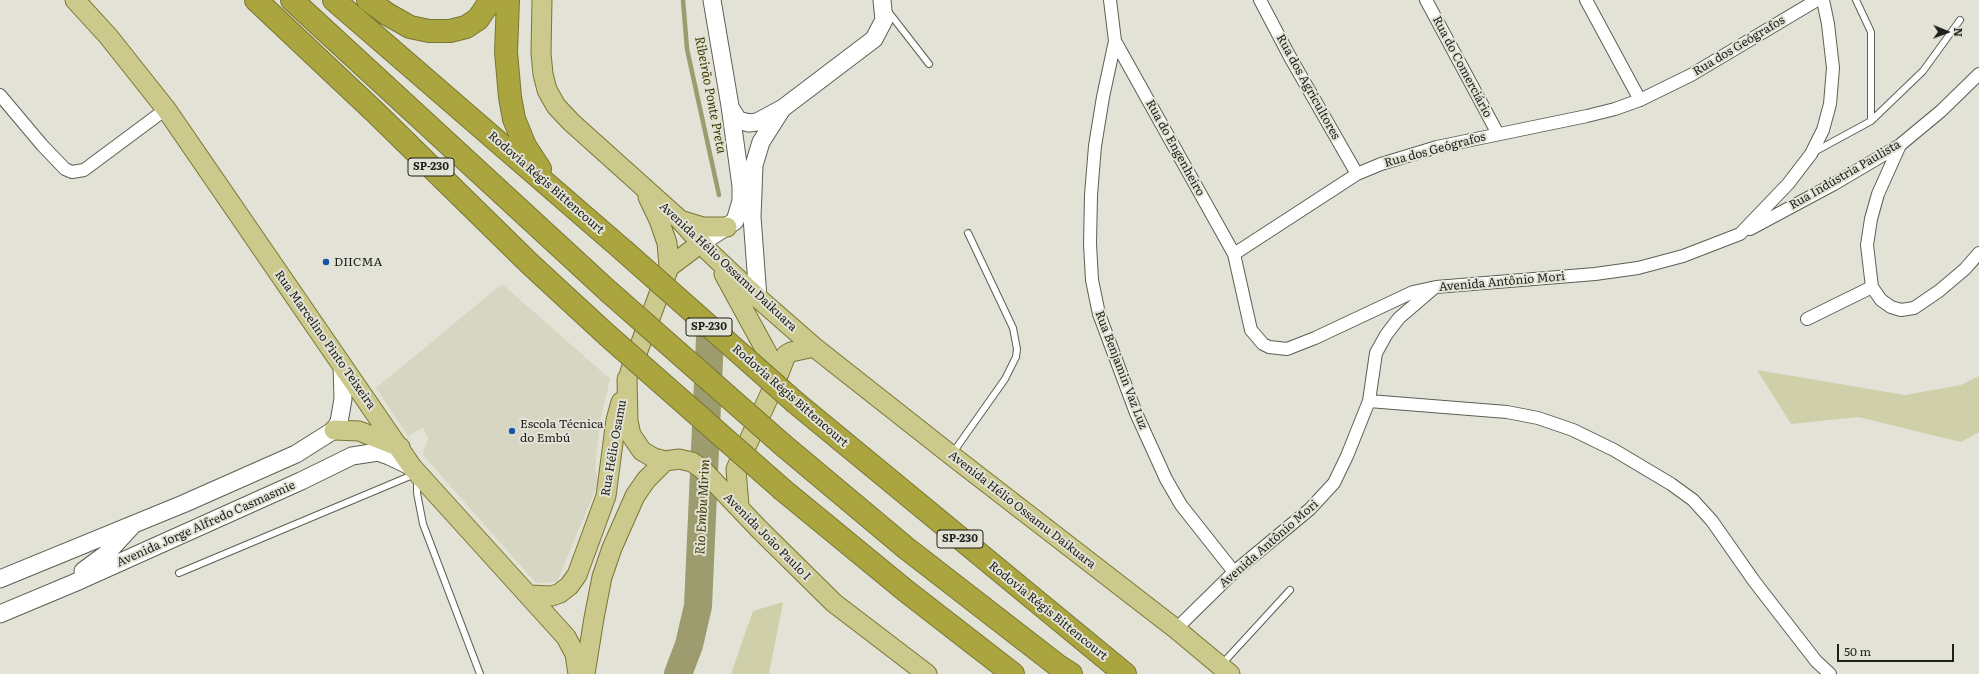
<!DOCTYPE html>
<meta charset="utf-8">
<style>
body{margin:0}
#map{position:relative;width:1979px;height:674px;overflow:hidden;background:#e2e2d6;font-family:Literata,serif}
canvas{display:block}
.north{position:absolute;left:1927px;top:12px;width:40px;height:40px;-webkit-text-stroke:3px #e2e2d6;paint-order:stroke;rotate:91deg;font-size:11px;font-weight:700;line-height:16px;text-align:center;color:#1f1f1b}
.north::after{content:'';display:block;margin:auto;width:14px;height:18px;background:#1f1f1b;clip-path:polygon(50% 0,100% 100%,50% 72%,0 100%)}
.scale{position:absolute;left:1837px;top:644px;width:117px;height:18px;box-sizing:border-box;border:2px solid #1f1f1b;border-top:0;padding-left:5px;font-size:12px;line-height:14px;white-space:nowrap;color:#1f1f1b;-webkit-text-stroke:3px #e2e2d6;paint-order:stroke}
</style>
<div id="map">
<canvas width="1979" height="674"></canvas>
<div class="north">N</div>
<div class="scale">50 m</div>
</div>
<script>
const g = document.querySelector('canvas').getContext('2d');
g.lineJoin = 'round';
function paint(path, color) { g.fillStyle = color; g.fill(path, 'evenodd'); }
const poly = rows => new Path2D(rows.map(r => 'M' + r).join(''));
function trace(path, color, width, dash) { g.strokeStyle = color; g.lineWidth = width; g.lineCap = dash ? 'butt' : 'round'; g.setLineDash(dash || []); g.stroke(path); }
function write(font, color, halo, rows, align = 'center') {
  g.font = font + ' Literata,serif'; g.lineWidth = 4; g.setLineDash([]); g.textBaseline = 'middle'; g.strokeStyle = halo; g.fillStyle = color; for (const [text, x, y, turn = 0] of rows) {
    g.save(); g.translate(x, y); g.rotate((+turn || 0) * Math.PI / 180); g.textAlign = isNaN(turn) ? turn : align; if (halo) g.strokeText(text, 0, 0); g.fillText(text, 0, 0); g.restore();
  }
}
const built = poly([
 [502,284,610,379,600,421,595,470,599,481,557,582,536,583,423,455,428,438,423,427,408,436,376,388]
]);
const green = poly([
 [1757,370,1905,395,1961,385,1979,376,1979,432,1961,442,1858,417,1791,424],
 [783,602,769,674,731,674,753,611]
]);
const stream = poly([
 [683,0,687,49,719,195]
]);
const river = poly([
 [678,674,689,645,698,606,710,338]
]);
const lane = poly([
 [1856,0,1871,32,1871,121],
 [887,10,929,64],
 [1814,152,1871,121,1923,71,1960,20],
 [952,454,1005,379,1016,357,1017,349,1013,328,968,233],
 [417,479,417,493,423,524,480,674],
 [179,573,415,474],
 [1222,664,1290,590]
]);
const street = poly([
 [1110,0,1115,41,1103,97,1095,146,1091,195,1090,244,1092,280,1099,314,1136,413,1166,479,1181,505,1234,572],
 [1260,0,1290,57,1357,174],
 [1426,0,1498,134],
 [1586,0,1640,100],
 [1817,0,1691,75,1640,100,1615,109,1587,116,1437,147,1381,164,1357,174,1234,254,1251,330,1263,344,1269,347,1287,349,1315,338,1413,292,1436,287,1595,274,1638,268,1683,256,1740,234,1788,184,1811,154,1823,130,1830,104,1833,68,1828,24,1823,0],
 [1115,41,1234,254],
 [0,95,42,145,65,169,72,172,84,170,166,109],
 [1900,145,1878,194,1871,219,1867,245,1872,287,1881,300,1891,307,1901,310,1914,308,1939,291,1965,269,1979,253],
 [1750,229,1834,184,1900,145,1941,111,1979,74],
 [1807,319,1872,287],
 [1369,401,1507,412,1538,418,1573,430,1614,450,1671,484,1693,500,1712,521,1754,581,1816,661,1830,674],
 [1176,629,1234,572,1310,509,1334,483,1347,456,1369,401,1376,353,1386,335,1399,318,1434,288]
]);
const secondary = poly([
 [730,107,738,120,749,123,757,122,783,108,874,39,884,20,882,0],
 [701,243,735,221,741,201,741,186,730,106,712,0],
 [758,298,752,217,754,165,761,142,782,109],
 [83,571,106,554,131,527],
 [0,579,183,504,296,454,334,430,339,422,343,399,342,365],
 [0,614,74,583,301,481,352,456,378,452,389,456,412,467]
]);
const primary = poly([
 [75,0,108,36,166,109,412,467,566,637,575,654,578,674],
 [542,0,541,53,543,74,547,90,556,106,571,122,679,219,707,250,758,298,814,347,951,455,1176,629,1230,674],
 [648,197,659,220,667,243,669,267],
 [680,220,703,227,727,227],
 [724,274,771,360],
 [630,372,669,267,701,243],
 [627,379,628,421,631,435,642,451,654,458,665,461,679,459,692,462,702,469,759,529,834,603,927,674],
 [334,430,359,431,400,447],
 [739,506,736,469,776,381,786,355,791,352,814,347],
 [529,595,552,596,560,593,569,586,577,575,606,496,616,420,621,402],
 [585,674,594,618,602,577,612,548,635,496,646,480,665,461]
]);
const highway = poly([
 [256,0,376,113,530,264,607,335],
 [292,0,608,291],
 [334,0,623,250],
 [368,0,387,14,410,27,429,31,450,31,466,27,478,19,491,0],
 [508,0,506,52,510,97,514,119,525,146,540,169],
 [796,403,1125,674],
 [783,445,906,548,1057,665,1071,674],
 [783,490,906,591,1013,674]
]);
const highwayBridge = poly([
 [623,250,796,403],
 [608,291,783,445],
 [607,335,783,490]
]);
const markers = [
 [326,262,4,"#1655a6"],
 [512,431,4,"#1655a6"]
];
const shields = [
 [431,167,46],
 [709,327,46],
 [960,539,46]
];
const shieldNames = [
 ["SP-230",431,167],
 ["SP-230",709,327],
 ["SP-230",960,539]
];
const streetNames = [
 ["Rua dos Geógrafos",1739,46,-31],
 ["Rua do Comerciário",1462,67,62],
 ["Rua dos Agricultores",1308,87,61],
 ["Rua do Engenheiro",1175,148,61],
 ["Rua dos Geógrafos",1435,150,-15],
 ["Rua Indústria Paulista",1845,175,-30],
 ["Rodovia Régis Bittencourt",546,183,41],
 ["Avenida Hélio Ossamu Daikuara",728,267,43],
 ["Avenida Antônio Mori",1502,282,-5],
 ["Rua Marcelino Pinto Teixeira",325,340,55],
 ["Rua Benjamin Vaz Luz",1121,370,69],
 ["Rodovia Régis Bittencourt",790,396,41],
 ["Rua Hélio Osamu",614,448,-80],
 ["Avenida Hélio Ossamu Daikuara",1022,510,38],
 ["Avenida Jorge Alfredo Casmasmie",206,524,-24],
 ["Avenida João Paulo I",767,537,45],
 ["Avenida Antônio Mori",1269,544,-41],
 ["Rodovia Régis Bittencourt",1048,611,39]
];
const poiNames = [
 ["DIICMA",334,262],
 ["Escola Técnica",520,424],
 ["do Embú",520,438]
];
const waterNames = [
 ["Ribeirão Ponte Preta",710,95,79],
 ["Rio Embu Mirim",703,507,-87]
];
paint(built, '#d6d6c3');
paint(green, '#cfcfa9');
trace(stream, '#9c9c6f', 4.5);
trace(river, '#9c9c6f', 28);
trace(lane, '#5e5e54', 8);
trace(street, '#5e5e54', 14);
trace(secondary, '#5e5e54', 19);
trace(primary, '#797632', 21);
trace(highway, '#797632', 24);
trace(lane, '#fff', 6);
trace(street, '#fff', 12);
trace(secondary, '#fff', 17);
trace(primary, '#ccc98c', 19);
trace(highway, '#aaa53f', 22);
trace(highwayBridge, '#797632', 24, []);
trace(highwayBridge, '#aaa53f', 22);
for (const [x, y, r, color] of markers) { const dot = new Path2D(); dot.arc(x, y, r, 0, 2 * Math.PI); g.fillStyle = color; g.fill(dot); trace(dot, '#e2e2d6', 1.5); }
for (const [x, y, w] of shields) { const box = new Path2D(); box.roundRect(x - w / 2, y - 9, w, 18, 3); g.fillStyle = '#e2e2d6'; g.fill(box); trace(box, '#1f1f1b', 1); }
write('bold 11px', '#1f1f1b', null, shieldNames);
write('12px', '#1f1f1b', '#e2e2d6', streetNames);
write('12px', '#1f1f1b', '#e2e2d6', poiNames, 'left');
write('italic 13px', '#3f3d03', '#e2e2d6', waterNames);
</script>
